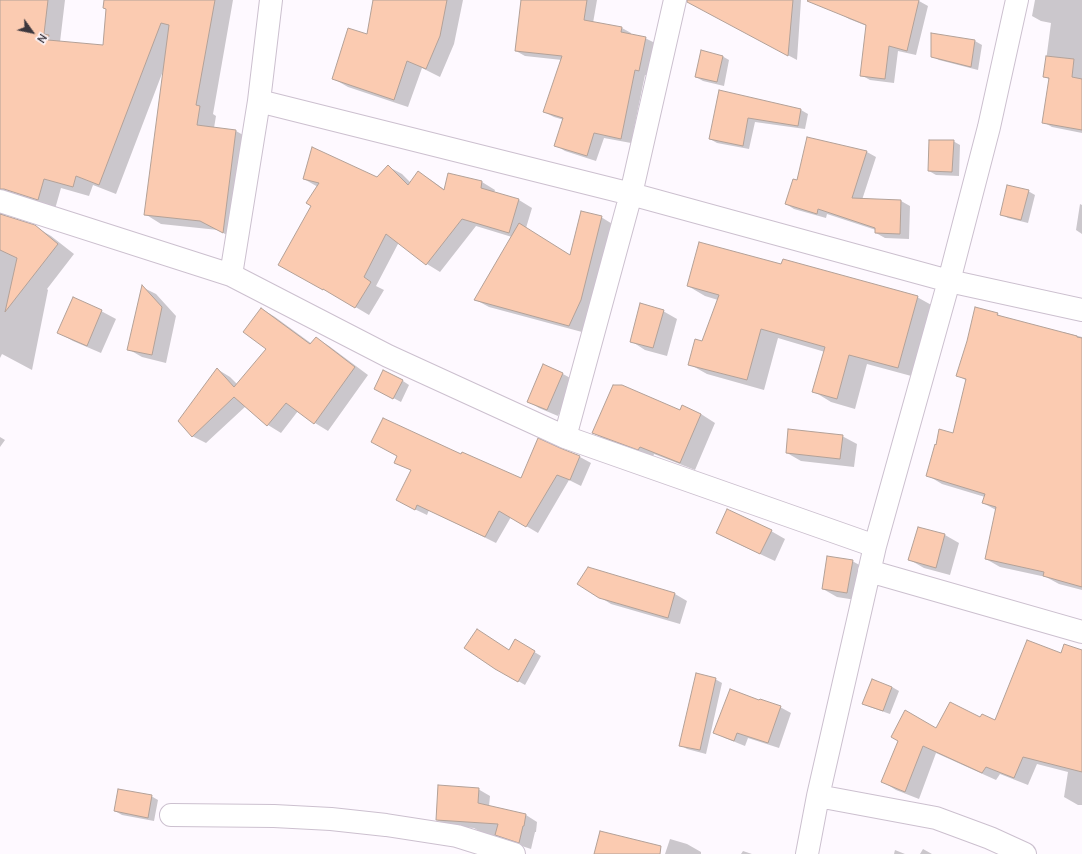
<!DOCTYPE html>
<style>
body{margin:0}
#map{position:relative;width:1082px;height:854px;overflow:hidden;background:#fef9ff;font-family:Manrope,sans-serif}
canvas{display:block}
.north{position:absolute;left:12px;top:12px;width:40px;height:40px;-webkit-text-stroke:3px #fef9ff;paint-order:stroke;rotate:123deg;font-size:11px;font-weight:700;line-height:16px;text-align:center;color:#3c373d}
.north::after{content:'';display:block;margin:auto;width:14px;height:18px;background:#3c373d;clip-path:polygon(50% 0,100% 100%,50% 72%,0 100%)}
</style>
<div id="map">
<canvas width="1082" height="854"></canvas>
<div class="north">N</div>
</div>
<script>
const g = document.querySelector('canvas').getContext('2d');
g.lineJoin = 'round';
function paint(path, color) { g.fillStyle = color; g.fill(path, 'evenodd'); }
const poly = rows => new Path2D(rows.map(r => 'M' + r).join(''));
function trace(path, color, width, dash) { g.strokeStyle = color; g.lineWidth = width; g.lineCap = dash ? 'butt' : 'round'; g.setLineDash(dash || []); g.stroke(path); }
const shadow = poly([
 [0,0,65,0,60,42,104,46,107,0,233,0,213,114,216,116,214,128,236,131,252,140,239,242,218,230,161,224,145,214,164,71,163,71,116,194,93,185,89,196,61,188,55,209,4,213,6,217,34,226,51,236,74,254,47,289,48,290,32,370,2,354,0,358],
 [374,0,463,0,454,44,440,77,422,68,408,107,348,87,334,79,368,35],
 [535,0,597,0,593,23,622,28,631,33,631,35,645,38,655,43,648,76,645,75,631,143,604,138,596,161,565,151,555,145,564,120,554,117,544,112,562,60,525,56,516,51],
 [715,0,801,0,797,60,724,21],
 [829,0,915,0,919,1,928,6,916,55,898,51,894,83,870,80,861,75,867,26,849,19,841,14],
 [1035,0,1082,0,1082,133,1052,127,1043,122,1050,80,1044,76,1051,23,1041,21,1032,16],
 [932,34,975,41,982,45,978,70,939,60,932,56],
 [722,56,729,60,724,86,703,81,696,77],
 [720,91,801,110,808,114,805,129,755,122,749,149,717,143,710,139],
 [808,138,867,152,876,157,862,200,901,201,910,206,909,239,885,238,876,233,876,230,827,214,826,218,794,209,786,204,798,181],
 [953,141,960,145,959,176,936,175,929,171],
 [389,167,402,174,411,183,418,172,431,180,445,190,482,182,495,190,494,193,519,200,532,208,526,228,571,256,601,217,614,225,582,332,489,307,476,300,512,237,476,226,440,272,427,264,399,242,376,286,384,290,369,315,337,296,336,296,279,264,312,206,318,187,304,179,377,178],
 [1028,191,1035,195,1028,223,1008,218,1001,214],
 [1080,204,1082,205,1082,234,1076,230],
 [782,265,917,297,935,307,915,377,867,364,855,409,831,402,813,391,825,352,778,338,764,390,707,374,689,364,703,342,718,300,705,296,688,286],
 [142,287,156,294,176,316,166,363,142,357,128,349],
 [262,309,275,317,312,344,316,338,329,346,368,375,328,431,315,423,298,411,281,433,268,425,246,406,206,443,192,436,217,369,230,377,238,385,267,349],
 [101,311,116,319,101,353,73,341,59,333],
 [663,311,677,319,667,356,645,350,631,341],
 [997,314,1005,318,1063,333,1063,332,1082,337,1082,590,1059,584,1046,577,1000,567,986,559,996,510,983,503,985,497,942,484,927,475,953,434,967,381,957,375],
 [544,365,563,374,574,380,558,416,539,408,528,401],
 [403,381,409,385,401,402,382,392],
 [680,411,701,414,715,423,695,470,654,454,653,457,608,441,593,433],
 [842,436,857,444,854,467,801,461,787,453],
 [0,437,5,440,0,447],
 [559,449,580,457,591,463,581,486,569,480,538,533,511,517,496,543,429,510,427,515,408,506,412,471,396,463,462,455,521,479],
 [919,528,945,535,959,543,950,575,924,568,910,560],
 [771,531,785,539,775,561,732,541,718,532],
 [852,561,867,569,862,601,837,597,823,589],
 [675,594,687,601,680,624,611,604,598,596],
 [516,641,541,656,525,685,496,668],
 [1082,651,1082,805,1078,805,1064,797,1068,772,1037,764,1028,785,1000,774,996,780,936,753,919,799,896,790,883,782,937,730,981,719,996,722,1062,654],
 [715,679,722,683,706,754,687,749,680,745],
 [892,687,899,691,890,714,870,707,863,703],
 [760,702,780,707,791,713,779,748,748,738,745,746,725,738,715,732],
 [478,789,490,796,489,806,526,815,537,822,536,832,535,832,531,849,482,833,474,828,448,826,437,820],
 [151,796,158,800,154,821,122,815,115,811],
 [670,839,687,844,701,852,701,854,665,854],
 [923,849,932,854,920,854],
 [895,850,905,854,894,854],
 [743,851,752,854,741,854]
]);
const building = poly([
 [0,0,48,0,44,34,49,35,48,40,103,45,106,9,103,8,104,0,215,0,196,105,200,106,197,125,236,130,223,233,200,221,144,215,169,25,161,23,99,185,76,176,73,187,44,179,38,200,4,189,0,189,0,0],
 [373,0,447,0,440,36,426,69,407,61,394,100,332,79,348,28,367,34,373,0],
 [521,0,587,0,584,20,622,27,621,32,646,37,639,71,635,70,621,139,594,133,587,156,554,146,563,118,543,112,562,56,515,51,521,0],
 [687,0,793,0,788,56,687,2,687,0],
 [808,0,919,0,907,51,889,46,885,79,860,76,866,25,807,1,808,0],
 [931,33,975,40,971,67,931,57,931,33],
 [701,50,723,56,717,82,695,77,701,50],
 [1046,56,1074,59,1072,77,1082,79,1082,130,1042,123,1049,78,1043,77,1046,56],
 [719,90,801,109,798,126,748,118,743,146,709,139,719,90],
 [807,137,867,151,852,198,901,200,900,234,875,233,875,228,818,209,817,214,785,204,793,179,797,180,807,137],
 [929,140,954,140,952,172,928,171,929,140],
 [312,147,377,177,388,165,408,185,418,171,444,190,448,173,482,181,481,188,519,199,509,233,462,219,426,265,386,234,364,277,371,282,355,308,323,289,323,290,278,265,311,206,306,203,319,183,303,179,312,147],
 [1007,185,1029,190,1021,220,1000,215,1007,185],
 [581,211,602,216,581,300,569,326,474,300,519,223,570,255,581,211],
 [0,214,35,225,58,244,5,312,17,258,0,250,0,214],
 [699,242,781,264,783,259,918,296,898,368,849,355,837,399,812,392,825,347,761,329,747,380,688,365,695,339,702,341,719,295,687,286,699,242],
 [142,285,162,307,152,355,127,350,142,285],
 [73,297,102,310,87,346,57,333,73,297],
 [640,303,664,310,653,348,630,342,640,303],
 [975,307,998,313,997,315,1077,336,1077,337,1082,338,1082,587,1043,576,1044,572,985,559,996,507,982,503,985,494,926,476,935,444,936,445,939,429,953,433,966,379,956,376,967,341,975,307],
 [261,308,310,344,316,337,355,367,314,424,286,403,267,426,234,397,192,437,178,421,217,368,234,387,266,349,243,332,261,308],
 [543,364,563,373,547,410,527,402,543,364],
 [383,370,403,380,393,399,374,389,383,370],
 [613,385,622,385,680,410,682,405,701,414,680,463,640,447,638,450,592,433,613,385],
 [383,418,461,454,462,452,521,478,538,438,560,448,580,456,570,480,557,475,526,527,499,511,485,537,417,505,415,510,396,500,411,470,394,463,397,456,371,442,383,418],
 [788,429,843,435,840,459,786,453,788,429],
 [727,509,772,530,760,554,716,533,727,509],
 [918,527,945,534,936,568,908,560,918,527],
 [827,556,853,560,847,593,822,589,827,556],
 [588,567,675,593,668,618,599,598,577,584,588,567],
 [477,629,509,650,515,639,535,651,518,682,495,669,464,648,477,629],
 [1027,640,1061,653,1064,644,1082,650,1082,772,1023,757,1014,778,986,767,982,773,923,746,905,792,881,782,898,741,891,737,905,710,936,728,950,702,980,717,982,714,995,720,1027,640],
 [696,673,716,678,700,750,679,746,696,673],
 [872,679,892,687,883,711,862,704,872,679],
 [730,689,759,700,760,699,781,706,768,743,737,733,734,741,713,733,730,689],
 [438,785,479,788,478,803,526,814,524,826,523,826,519,843,495,835,498,824,436,820,438,785],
 [118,789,152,795,148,818,114,811,118,789],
 [600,831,661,846,660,854,594,854,600,831]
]);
const minor = poly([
 [259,101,631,194,949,281,1082,310],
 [0,201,231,275,388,356,565,437,875,546],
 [231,275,259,101,271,0],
 [565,437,631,194,675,0],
 [869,571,1082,632],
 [818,796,936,818,990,838,1025,854],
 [171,815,274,816,331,819,386,825,457,836,514,854],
 [807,854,818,796,875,546,949,281,989,127,1017,0]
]);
paint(shadow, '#0003');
paint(building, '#fbcbb1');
trace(building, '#b3a198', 1);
trace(minor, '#ccc0cf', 24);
trace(minor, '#fff', 22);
</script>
